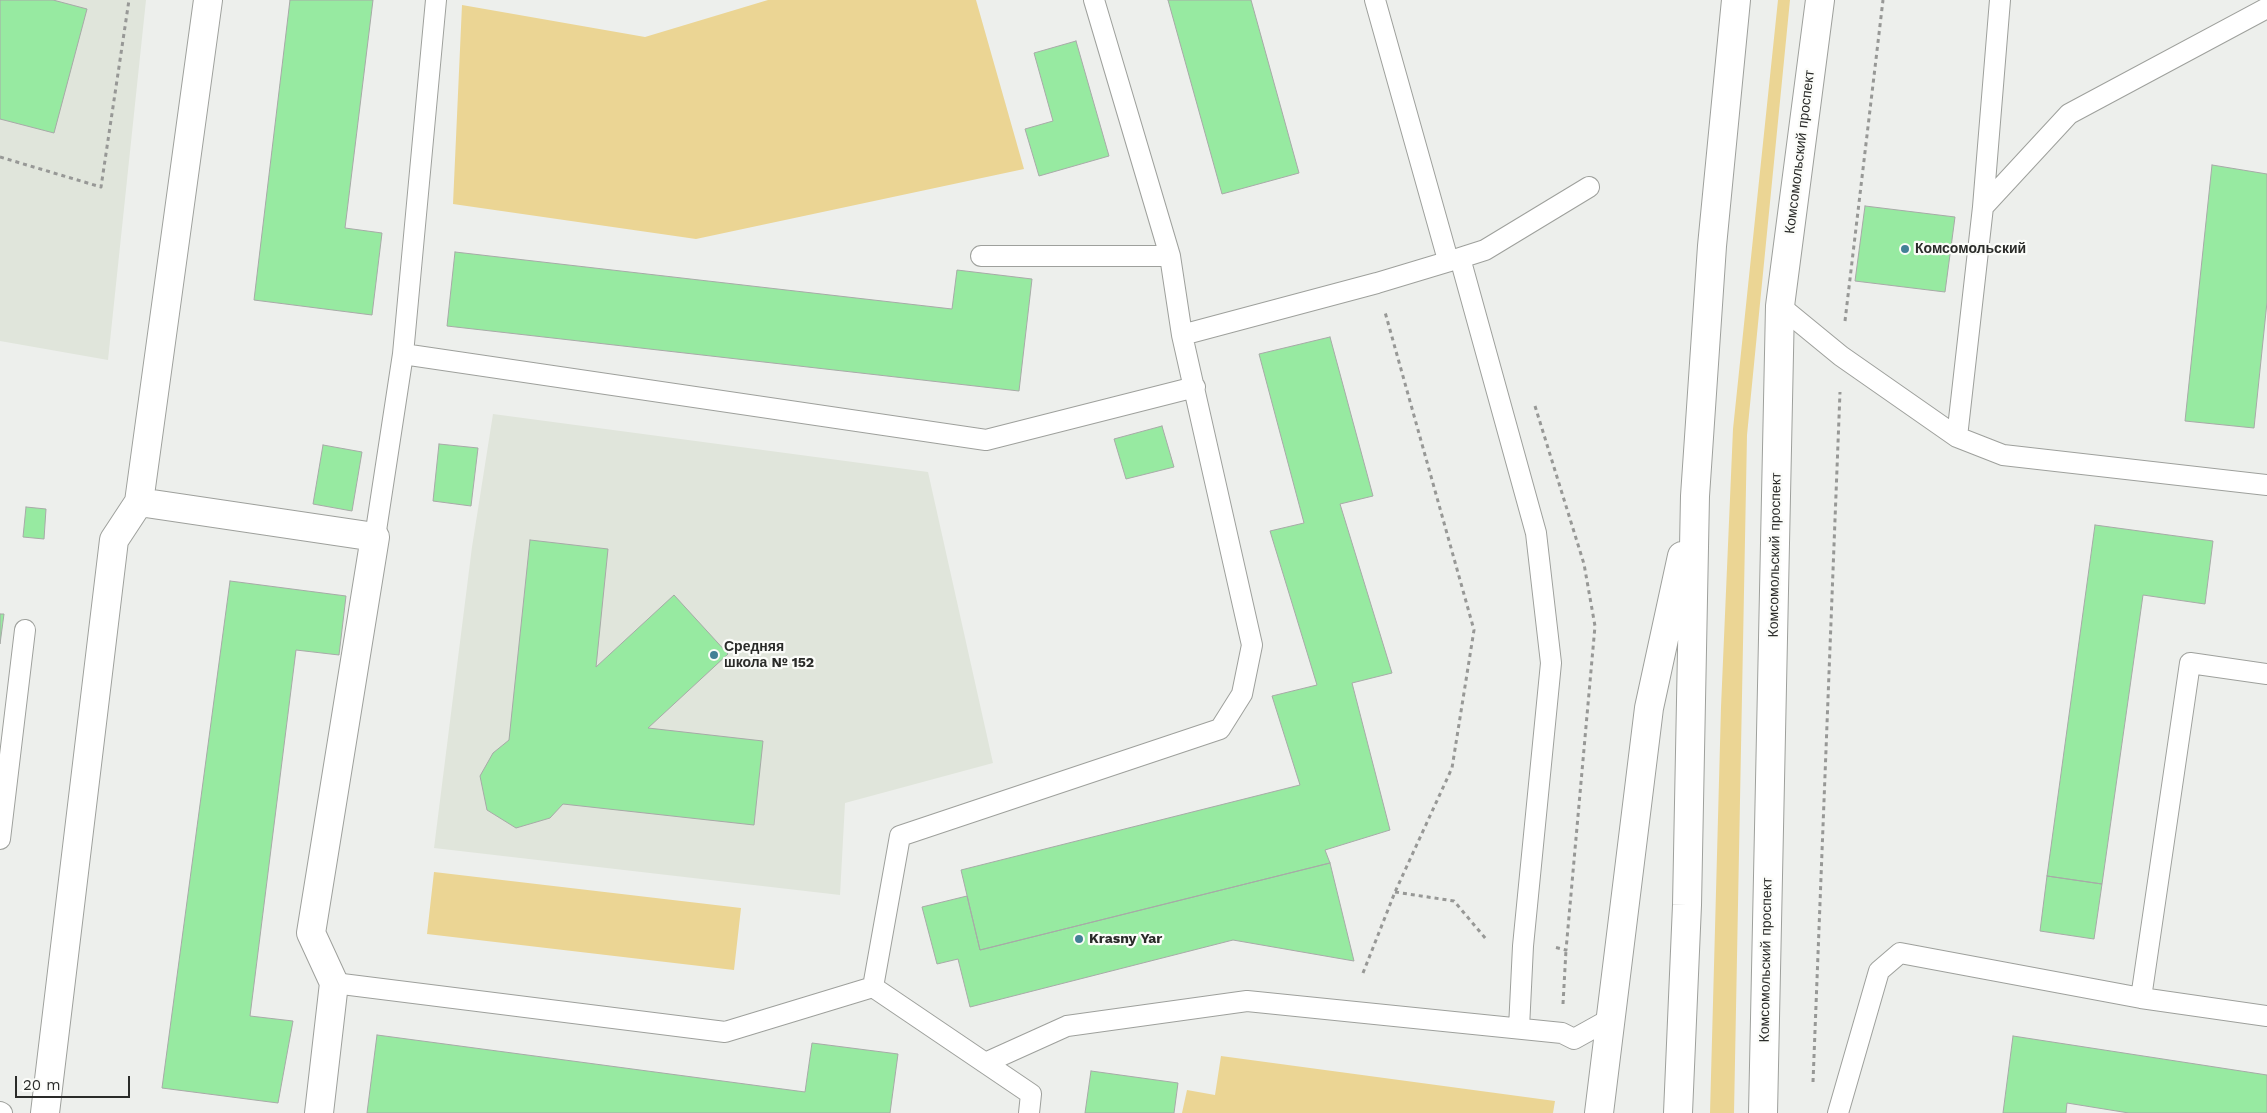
<!DOCTYPE html>
<meta charset="utf-8">
<style>
body{margin:0}
#map{position:relative;width:2267px;height:1113px;overflow:hidden;background:#edefec;font-family:"Work Sans",sans-serif}
canvas{display:block}
.scale{position:absolute;left:15px;top:1076px;width:115px;height:22px;box-sizing:border-box;border:2px solid #2a2b29;border-top:0;padding-left:6px;font-size:15px;line-height:18px;white-space:nowrap;color:#2a2b29;-webkit-text-stroke:4px #fbfcf9;paint-order:stroke}
</style>
<div id="map">
<canvas width="2267" height="1113"></canvas>
<div class="scale">20 m</div>
</div>
<script>
const g = document.querySelector('canvas').getContext('2d');
g.lineJoin = 'round';
function paint(path, color) { g.fillStyle = color; g.fill(path, 'evenodd'); }
const poly = rows => new Path2D(rows.map(r => 'M' + r).join(''));
function trace(path, color, width, dash) { g.strokeStyle = color; g.lineWidth = width; g.lineCap = dash ? 'butt' : 'round'; g.setLineDash(dash || []); g.stroke(path); }
function write(font, color, halo, rows, align = 'center') {
  g.font = font + ' "Work Sans",sans-serif'; g.lineWidth = 4.5; g.setLineDash([]); g.textBaseline = 'middle'; g.strokeStyle = halo; g.fillStyle = color; for (const [text, x, y, turn = 0] of rows) {
    g.save(); g.translate(x, y); g.rotate((+turn || 0) * Math.PI / 180); g.textAlign = isNaN(turn) ? turn : align; if (halo) g.strokeText(text, 0, 0); g.fillText(text, 0, 0); g.restore();
  }
}
const built = poly([
 [0,0,146,0,108,360,0,341],
 [493,414,928,472,993,763,845,803,840,895,434,848,472,547]
]);
const green = poly([
 [768,0,976,0,1024,169,696,239,453,204,462,5,645,37],
 [1778,0,1790,0,1747,435,1734,1113,1710,1113,1721,707,1733,429],
 [434,872,741,908,734,970,427,934],
 [1221,1056,1555,1101,1553,1113,1182,1113,1187,1090,1215,1095]
]);
const building = poly([
 [0,0,53,0,87,9,54,133,0,119,0,0],
 [290,0,373,0,345,228,382,233,372,315,254,300,290,0],
 [1168,0,1251,0,1299,173,1222,194,1168,0],
 [1076,41,1109,156,1039,176,1025,129,1053,121,1034,53,1076,41],
 [2212,165,2267,174,2267,302,2254,428,2185,421,2212,165],
 [1865,206,1955,217,1945,292,1855,281,1865,206],
 [455,252,952,309,957,270,1032,279,1019,391,447,326,455,252],
 [1330,337,1373,496,1340,504,1392,673,1352,683,1390,830,1325,850,1330,863,980,950,961,870,1300,785,1272,696,1317,685,1270,531,1304,523,1259,354,1330,337],
 [1162,426,1174,467,1126,479,1114,439,1162,426],
 [439,444,478,448,471,506,433,501,439,444],
 [323,445,362,452,352,511,313,504,323,445],
 [26,507,46,509,44,539,23,537,26,507],
 [2095,525,2213,541,2205,604,2143,595,2102,884,2047,876,2095,525],
 [530,540,608,549,596,667,674,595,728,654,648,728,763,741,754,825,563,804,550,818,516,828,487,810,480,776,493,753,509,740,530,540],
 [230,581,346,596,339,655,296,650,250,1016,293,1021,278,1103,162,1088,230,581],
 [0,614,4,614,0,644,0,614],
 [1330,863,1354,961,1233,940,970,1007,958,959,937,964,922,907,967,896,980,950,1330,863],
 [2047,876,2102,884,2094,939,2040,931,2047,876],
 [377,1035,805,1092,812,1043,898,1054,890,1113,367,1113,377,1035],
 [2013,1036,2267,1075,2267,1113,2129,1113,2067,1103,2066,1113,2003,1113,2013,1036],
 [1091,1071,1178,1083,1174,1113,1085,1113,1091,1071]
]);
const path = poly([
 [0,157,101,187,129,0],
 [1845,321,1883,0],
 [1535,406,1584,564,1595,626,1566,950,1554,947],
 [1395,892,1454,901,1486,939],
 [1363,973,1395,892,1452,768,1474,630,1385,312],
 [1563,1004,1566,950],
 [1813,1082,1840,392]
]);
const service = poly([
 [1375,0,1448,260],
 [1983,207,2000,0],
 [981,256,1170,256],
 [1460,258,1485,250,1589,187],
 [1780,306,1841,356,1957,437,2003,455,2267,485],
 [1182,335,1377,283,1460,258,1536,533,1551,663,1523,946,1519,1028],
 [403,354,986,440,1195,387],
 [1957,437,1983,207,2069,114,2267,8],
 [375,537,403,354,436,0],
 [0,839,25,630],
 [334,983,725,1032,873,987,1031,1094,1029,1113],
 [873,987,900,836,1220,729,1242,694,1252,645,1182,335,1170,256,1094,0],
 [2141,998,2190,663,2267,674],
 [985,1063,1067,1026,1247,1001,1562,1033,1574,1039,1610,1019],
 [0,1112,2,1113],
 [1838,1113,1879,971,1900,953,2141,998,2267,1016]
]);
const minor = poly([
 [139,502,375,537,311,933,334,983,319,1113],
 [45,1113,114,540,139,502,208,0]
]);
const secondary = poly([
 [1599,1113,1649,708,1682,556],
 [1678,1113,1687,905,1695,496,1712,246,1736,0],
 [1763,1113,1780,306,1820,0]
]);
const markers = [
 [1905,249,5,"#438196"],
 [714,655,5,"#438196"],
 [1079,939,5,"#438196"]
];
const streetNames = [
 ["Комсомольский проспект",1800,152,-83],
 ["Комсомольский проспект",1775,555,-89],
 ["Комсомольский проспект",1766,960,-89]
];
const poiNames = [
 ["Комсомольский",1915,249],
 ["Средняя",724,647],
 ["школа № 152",724,663],
 ["Krasny Yar",1089,939]
];
paint(built, '#e0e5db');
paint(green, '#ebd594');
paint(building, '#97eaa1');
trace(building, '#a7aaa7', 1);
trace(service, '#9ea09c', 22);
trace(minor, '#9ea09c', 30);
trace(secondary, '#9ea09c', 30);
trace(path, '#979896', 3, [4, 4]);
trace(service, '#fff', 20);
trace(minor, '#fff', 28);
trace(secondary, '#fff', 28);
for (const [x, y, r, color] of markers) { const dot = new Path2D(); dot.arc(x, y, r, 0, 2 * Math.PI); g.fillStyle = color; g.fill(dot); trace(dot, '#fbfcf9', 2); }
write('14px', '#2a2b29', '#fbfcf9', streetNames);
write('bold 14px', '#2a2b29', '#fbfcf9', poiNames, 'left');
</script>
